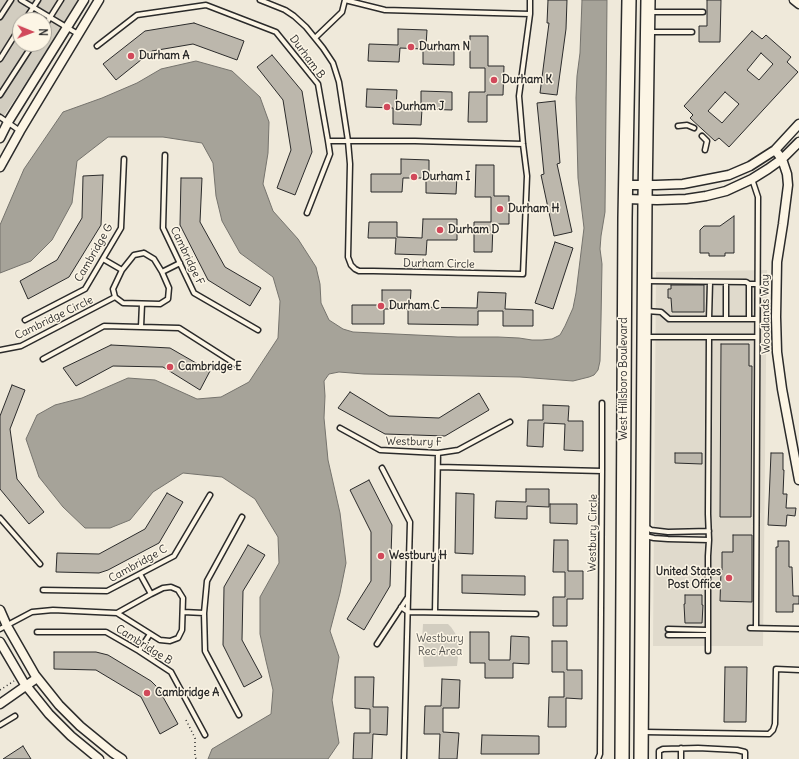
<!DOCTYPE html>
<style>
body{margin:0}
#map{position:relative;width:799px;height:759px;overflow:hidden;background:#efe9da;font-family:Delius,sans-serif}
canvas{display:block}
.north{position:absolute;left:12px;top:12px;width:40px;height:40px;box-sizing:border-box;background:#fcf5e5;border:1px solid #a8a49b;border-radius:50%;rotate:91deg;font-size:11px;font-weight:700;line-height:16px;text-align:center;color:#2b2b2b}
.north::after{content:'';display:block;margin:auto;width:14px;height:18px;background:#d1495b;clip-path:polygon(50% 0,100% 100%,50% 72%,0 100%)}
</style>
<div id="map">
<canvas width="799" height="759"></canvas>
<div class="north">N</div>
</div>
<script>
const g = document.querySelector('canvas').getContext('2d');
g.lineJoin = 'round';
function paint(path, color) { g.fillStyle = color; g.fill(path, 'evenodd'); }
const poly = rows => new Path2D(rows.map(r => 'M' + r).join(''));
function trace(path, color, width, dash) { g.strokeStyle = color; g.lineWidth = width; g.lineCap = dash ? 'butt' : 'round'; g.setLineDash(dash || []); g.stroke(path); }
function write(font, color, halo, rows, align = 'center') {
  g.font = font + ' Delius,sans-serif'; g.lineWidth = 3; g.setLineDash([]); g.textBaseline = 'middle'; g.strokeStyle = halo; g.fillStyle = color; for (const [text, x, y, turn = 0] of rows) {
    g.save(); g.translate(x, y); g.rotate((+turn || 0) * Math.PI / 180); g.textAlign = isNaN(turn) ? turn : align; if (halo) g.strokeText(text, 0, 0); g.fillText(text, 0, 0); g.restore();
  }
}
const built = poly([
 [767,270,763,646,653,646,656,272]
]);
const green = poly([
 [0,0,78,0,38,64,0,122],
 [20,20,44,20,44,44,20,44],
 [423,624,448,624,451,627,455,633,458,640,459,648,457,666,424,667,422,642]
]);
const water = poly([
 [582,0,607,0,605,212,601,236,600,249,602,264,601,320,600,361,598,370,594,375,589,377,573,381,520,377,364,374,339,372,329,374,324,381,325,396,324,418,328,460,340,513,346,563,340,593,330,631,339,657,332,700,339,743,328,759,208,759,212,749,271,714,273,690,266,661,260,634,260,597,279,563,278,537,255,499,222,477,183,473,153,492,130,520,110,528,85,528,63,507,39,477,26,439,37,415,55,405,82,398,128,378,155,380,197,399,221,397,249,382,278,338,280,301,273,277,240,253,222,221,216,196,213,163,202,143,163,137,108,137,77,161,72,203,52,240,31,261,0,273,0,225,24,169,63,112,102,98,137,83,161,69,196,61,232,71,260,97,269,122,268,153,263,184,273,211,298,239,316,267,320,284,321,303,329,320,343,329,353,332,458,337,498,337,519,338,532,340,542,340,552,339,560,335,565,326,573,308,576,293,584,228,578,178,576,98,577,76,580,53,582,0]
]);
const building = poly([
 [548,0,567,0,566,29,557,95,540,93,549,23,547,23,548,0],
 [707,0,721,0,720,42,699,42,699,26,707,26,707,0],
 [194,23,244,41,237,60,193,44,152,51,116,80,103,64,145,31,194,23],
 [398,29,427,30,426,46,454,47,454,65,423,64,423,49,400,48,399,62,368,61,369,44,398,45,398,29],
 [752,31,762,39,766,35,791,57,787,62,798,72,729,147,719,138,715,141,690,118,693,115,684,106,752,31],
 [761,53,773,64,759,80,747,70,761,53],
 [725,92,739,104,722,123,708,111,725,92],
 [470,36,488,36,488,66,504,66,503,95,487,95,487,122,468,122,469,92,485,92,485,68,470,68,470,36],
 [272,55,302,91,312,152,295,195,277,188,291,150,283,100,257,67,272,55],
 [367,89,397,90,396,107,421,107,421,91,452,92,452,110,422,109,421,125,393,124,393,108,366,107,367,89],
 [555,101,560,163,557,164,572,232,554,236,541,175,544,174,537,103,555,101],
 [401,159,429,160,429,176,457,176,456,194,426,193,426,178,403,178,402,192,371,192,371,174,401,174,401,159],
 [476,165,494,165,494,196,509,196,509,224,493,224,492,252,474,252,474,222,491,222,491,197,475,197,476,165],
 [103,175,101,225,69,277,28,299,20,281,57,260,82,218,83,176,103,175],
 [181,178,202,178,200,222,225,267,261,288,250,306,208,280,180,225,181,178],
 [734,216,734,253,725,253,725,256,709,256,709,253,700,253,700,230,704,226,720,226,734,216],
 [423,219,457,219,457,240,427,240,426,255,395,254,396,238,368,238,369,222,397,222,397,237,422,238,423,219],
 [555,242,573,248,553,309,535,303,555,242],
 [671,285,704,285,704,312,672,312,671,298,668,298,668,289,671,289,671,285],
 [382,290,411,290,410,307,477,308,478,292,506,293,505,309,533,310,533,326,503,326,503,311,478,311,478,325,408,324,408,309,384,309,384,324,352,324,352,305,382,305,382,290],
 [721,344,749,344,749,366,752,366,751,517,720,517,721,344],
 [111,345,170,348,210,371,200,390,163,367,113,366,76,386,63,368,111,345],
 [12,385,25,390,10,429,17,479,44,512,29,524,0,489,0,416,12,385],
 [350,392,389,416,439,418,479,393,489,410,445,436,385,434,338,408,350,392],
 [543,405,569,406,568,421,583,421,583,451,564,450,565,424,544,423,543,447,527,446,528,420,543,420,543,405],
 [675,453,702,453,702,464,675,463,675,453],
 [771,453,783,453,783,470,784,470,783,494,787,494,786,508,796,508,795,516,787,515,786,526,768,525,771,453],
 [369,480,392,525,390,586,364,630,347,619,371,581,371,532,350,490,369,480],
 [526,489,549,489,549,507,527,506,527,519,495,518,496,501,526,502,526,489],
 [167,493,183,502,159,543,108,570,99,573,56,572,57,553,99,554,145,529,167,493],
 [456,493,474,494,473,554,455,553,456,493],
 [550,504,577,504,577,524,550,523,550,504],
 [733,535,752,535,752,602,720,601,721,570,722,570,722,552,733,552,733,535],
 [554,540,568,540,568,571,583,571,583,599,567,599,567,626,553,626,553,597,565,597,565,572,553,572,554,540],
 [778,541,789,541,789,567,792,567,793,596,799,596,799,604,793,604,793,612,776,612,776,547,778,547,778,541],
 [248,545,265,555,243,591,242,640,262,677,244,687,223,645,224,587,248,545],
 [462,575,525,576,525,595,462,593,462,575],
 [685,595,702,595,702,605,703,605,702,623,685,623,684,604,685,604,685,595],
 [470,632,489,632,489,660,510,660,511,636,529,637,529,664,513,663,513,678,485,678,485,663,470,663,470,632],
 [552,641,567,641,567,670,582,670,582,699,566,698,566,727,548,727,549,697,564,697,564,672,552,672,552,641],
 [54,652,96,652,108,655,151,681,158,688,178,724,160,734,141,697,96,670,54,669,54,652],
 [725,667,747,667,746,722,724,722,725,667],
 [355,677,374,677,373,707,388,707,387,735,373,734,372,759,353,759,354,733,370,733,370,709,355,708,355,677],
 [442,679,460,680,459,708,443,708,443,732,459,733,457,759,439,759,440,734,424,734,425,706,441,706,442,679],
 [482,735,539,736,539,754,481,754,482,735],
 [23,746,31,759,3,759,23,746]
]);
const path = poly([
 [0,690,14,681],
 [186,720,195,738,195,755,196,759]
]);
const lane = poly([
 [21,0,78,34],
 [260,0,285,10,294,16,306,27,323,48,333,63,339,82,348,141,350,164,348,257,351,265,355,269,359,271,373,271,523,274,527,176,523,144,519,96,530,14,530,0],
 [345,0,385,10,530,14],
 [649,12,703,12],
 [0,17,11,0],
 [25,20,38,0],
 [44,27,61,0],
 [649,32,692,32],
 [315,38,342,12,345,0],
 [97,46,137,15,206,5,276,32,318,84,328,141,330,154,307,213],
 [0,59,20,27],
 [0,95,33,44],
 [0,117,20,131],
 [678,126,687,125,694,128],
 [702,136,707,141,705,150],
 [328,141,415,141,523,144],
 [165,155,163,228,194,293,258,330],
 [752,179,758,197,756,628],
 [144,253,154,259,162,272,169,288,168,299,160,304,123,303,115,297,113,289,122,270,134,255,144,253],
 [103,259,122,270],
 [162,272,180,263],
 [646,281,746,282,749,284],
 [646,311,661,312,669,319,757,319],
 [709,319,710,282],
 [726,319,726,282],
 [749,319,749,284,757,284],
 [25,320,85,289,121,228,124,159],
 [141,327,142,304],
 [646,337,757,337],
 [0,350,21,346,115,297],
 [43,359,104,326,179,328,237,365],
 [340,428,380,450,438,453,458,450,510,422],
 [438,467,602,471,600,754,598,759],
 [602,471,602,403],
 [0,518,40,564],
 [645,526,651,530,668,532,709,531],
 [645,536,654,538,668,539,709,540],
 [140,574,151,594],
 [43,590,107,591,174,556,210,495],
 [401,607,408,612,536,614],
 [183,612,204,613],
 [435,612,438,453],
 [750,628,799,629],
 [0,629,32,612,53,610,117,613,160,640,170,641,178,638,182,630,183,598,178,590,171,587,163,588,151,594,117,613],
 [668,629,708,630],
 [37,632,106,632,139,651,171,672,205,735],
 [668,635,708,635],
 [377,644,408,597,410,522,382,468],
 [139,651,150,634],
 [708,651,708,556,709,540,708,514,709,337],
 [239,715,205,651,204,613,207,581,242,517],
 [0,725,15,716],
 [644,732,769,734,773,730,775,724,776,669,799,670],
 [681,748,681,759],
 [404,759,408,597],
 [659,759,659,751,663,749,698,748,737,750,745,752,745,759]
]);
const street = poly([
 [794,0,799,4],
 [0,138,8,122,84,0],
 [775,150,782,159,787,174,788,185,783,224,777,262,776,317,777,352,782,389,799,480],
 [0,167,20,131,99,0],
 [626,185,656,185,683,184,729,175,750,166,775,150,799,124],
 [626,199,657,200,686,199,706,196,726,191,752,179,768,169,782,159,799,142],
 [0,610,7,626,35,675,59,705,80,726,113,753,122,759],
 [0,642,24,683,49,714,71,736,99,759],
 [0,704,37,678]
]);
const primary = poly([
 [622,759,625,218,629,0],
 [641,759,645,200,648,0]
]);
const markers = [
 [411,47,4,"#d1495b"],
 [131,56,4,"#d1495b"],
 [494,80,4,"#d1495b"],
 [387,107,4,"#d1495b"],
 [414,177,4,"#d1495b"],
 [500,209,4,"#d1495b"],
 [440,230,4,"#d1495b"],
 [381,306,4,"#d1495b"],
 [170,367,4,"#d1495b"],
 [381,556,4,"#d1495b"],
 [729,578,4,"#d1495b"],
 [147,693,4,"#d1495b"]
];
const poiNames = [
 ["Durham N",419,47],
 ["Durham A",139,56],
 ["Durham K",502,80],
 ["Durham J",395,107],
 ["Durham I",422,177],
 ["Durham H",508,209],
 ["Durham D",448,230],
 ["Durham C",389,306],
 ["Cambridge E",178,367],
 ["Westbury H",389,556],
 ["United States",721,572,"right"],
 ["Post Office",721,585,"right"],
 ["Cambridge A",155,693]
];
const streetNames = [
 ["Durham B",307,57,53],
 ["Cambridge G",94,253,-60],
 ["Cambridge F",187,256,64],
 ["Durham Circle",439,264,1],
 ["Woodlands Way",766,314,-91],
 ["Cambridge Circle",54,318,-26],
 ["West Hillsboro Boulevard",624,379,-90],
 ["Westbury F",414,442,1],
 ["Westbury Circle",593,533,-89],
 ["Cambridge C",138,564,-29],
 ["Cambridge B",144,645,32]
];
const parkNames = [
 ["Westbury",440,639],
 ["Rec Area",440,652]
];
paint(built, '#e0dacc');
paint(green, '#d2cdc0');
paint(water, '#a6a399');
trace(water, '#75736d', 1);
paint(building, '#bcb7ac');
trace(building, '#2b2b2b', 1);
trace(lane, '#2b2b2b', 7);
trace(street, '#2b2b2b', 11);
trace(primary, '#2b2b2b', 16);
trace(path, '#2b2b2b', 1.5, [1, 3]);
trace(lane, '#fcf5e5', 4);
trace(street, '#fcf5e5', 8);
trace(primary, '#fcf5e5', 13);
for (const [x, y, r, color] of markers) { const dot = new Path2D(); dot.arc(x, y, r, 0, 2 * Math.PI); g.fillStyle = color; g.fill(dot); trace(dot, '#fcf5e5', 1.5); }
write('bold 11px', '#2b2b2b', '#fcf5e5', poiNames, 'left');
write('11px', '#2b2b2b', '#fcf5e5', streetNames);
write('11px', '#555450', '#fcf5e5', parkNames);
</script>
